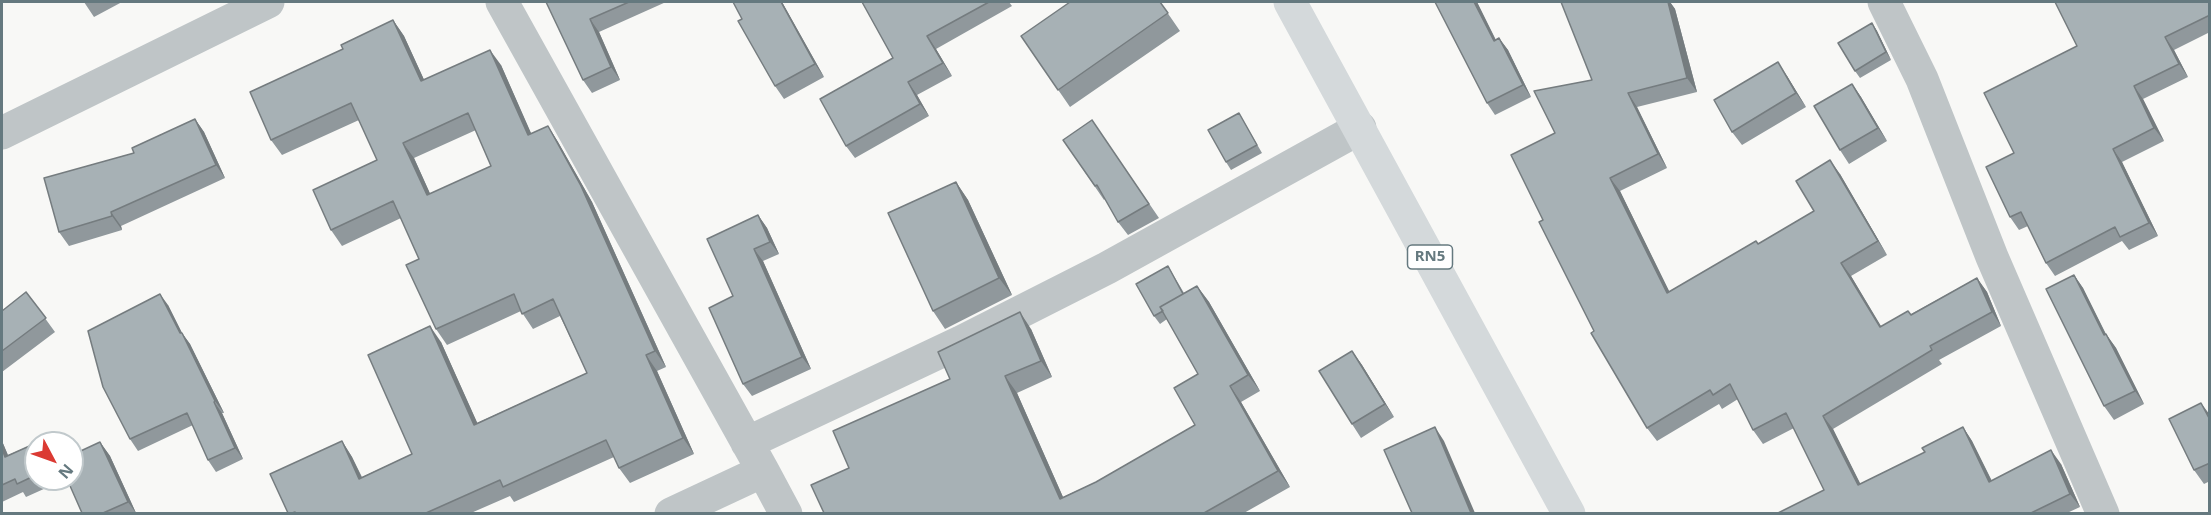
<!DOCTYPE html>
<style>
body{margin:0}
#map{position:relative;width:2211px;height:515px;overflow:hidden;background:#f8f8f6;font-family:"Noto Sans",sans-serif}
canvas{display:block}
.frame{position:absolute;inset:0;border:3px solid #65797f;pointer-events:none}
.north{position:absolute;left:24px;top:431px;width:60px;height:60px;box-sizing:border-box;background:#fff;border:2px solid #c1c9cc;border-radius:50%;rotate:131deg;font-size:16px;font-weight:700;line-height:24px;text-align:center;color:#65797f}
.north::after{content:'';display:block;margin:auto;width:21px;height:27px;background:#db3a33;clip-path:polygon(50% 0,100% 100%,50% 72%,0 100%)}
</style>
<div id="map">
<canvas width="2211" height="515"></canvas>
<div class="frame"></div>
<div class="north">N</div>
</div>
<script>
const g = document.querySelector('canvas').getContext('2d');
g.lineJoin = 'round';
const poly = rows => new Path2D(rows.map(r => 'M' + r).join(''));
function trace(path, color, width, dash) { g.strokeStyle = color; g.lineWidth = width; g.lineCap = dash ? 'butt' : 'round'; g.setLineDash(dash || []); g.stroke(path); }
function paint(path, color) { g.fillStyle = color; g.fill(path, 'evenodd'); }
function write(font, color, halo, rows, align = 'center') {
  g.font = font + ' "Noto Sans",sans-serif'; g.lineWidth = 6; g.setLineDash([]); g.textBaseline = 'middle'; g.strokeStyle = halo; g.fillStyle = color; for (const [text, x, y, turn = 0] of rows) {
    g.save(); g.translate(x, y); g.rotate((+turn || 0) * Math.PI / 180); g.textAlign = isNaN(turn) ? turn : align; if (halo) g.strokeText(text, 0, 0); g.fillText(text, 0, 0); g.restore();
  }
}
const minor = poly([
 [502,2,763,471],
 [1884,2,1922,79,1992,257,2103,514],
 [2,133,268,2],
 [747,443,961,342,1107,268,1360,128],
 [671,514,763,471,786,514]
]);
const trunk = poly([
 [1290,2,1569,514]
]);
const wall = poly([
 [84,2,122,2,94,17],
 [546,2,666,2,599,32,620,80,592,93,583,80],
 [782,2,824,77,784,99,775,86],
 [862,2,1009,2,1012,6,936,49,952,76,917,95,929,116,855,158,846,146,893,58],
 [1160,2,1180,31,1070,107,1021,36],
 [1435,2,1477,2,1496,40,1499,38,1508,50,1531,97,1495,115,1487,103],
 [1564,2,1670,2,1675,9,1697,92,1637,107,1667,168,1620,191,1669,292,1758,244,1814,211,1840,174,1887,255,1851,276,1881,327,1911,314,1977,278,1987,292,2001,326,1939,360,1942,364,1833,429,1860,484,1925,452,1963,427,1972,441,1992,481,2061,464,2080,507,2067,513,1778,513,1824,490,1794,428,1763,444,1753,430,1738,399,1722,409,1719,404,1657,441,1647,428,1594,331,1543,220,1555,133,1592,80],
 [2210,2,2210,32,2174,50,2188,77,2143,99,2164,141,2122,162,2158,236,2129,250,2122,241,2055,276,2046,263,2028,226,2019,230,2010,217,2014,153],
 [393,20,404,36,424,80,501,65,531,134,548,126,558,142,592,202,666,367,657,371,694,454,630,483,619,468,614,457,514,502,510,496,471,513,288,513,342,441,352,457,362,477,412,454,441,342,477,423,587,373,560,316,533,329,521,311,447,345,436,329,419,259,401,218,342,246,331,230,377,160,359,120,282,155,271,140,343,49],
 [476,130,491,166,430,194,414,158],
 [1872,23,1877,31,1891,60,1860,78,1855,71],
 [1787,76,1806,107,1742,145,1732,132],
 [1852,84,1861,97,1887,141,1849,164,1840,150],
 [1239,113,1262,153,1231,170,1226,162],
 [195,119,204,132,225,178,121,226,122,230,69,246,59,232,134,153],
 [1092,120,1159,218,1128,235,1118,222,1105,199,1104,200,1063,140],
 [956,182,968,200,1012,295,945,329,933,311],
 [758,215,767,228,779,254,763,261,811,369,752,396,743,384,733,296],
 [1168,266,1184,293,1197,286,1209,302,1260,391,1241,402,1290,487,1244,513,824,513,849,468,950,379,1031,329,1052,377,1017,393,1063,497,1096,482,1195,425,1198,374,1167,319,1160,324,1154,316],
 [2074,275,2083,288,2106,334,2116,348,2144,404,2114,420,2104,406],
 [26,292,55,332,2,372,2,311],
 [168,305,182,333,190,344,224,413,222,413,243,459,216,472,208,460,193,425,138,451,130,439],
 [1352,351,1362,365,1394,417,1361,438,1352,424],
 [2210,415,2210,481,2204,484,2194,470],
 [2,441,8,455,36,443,36,479,66,479,26,497,23,492,2,502],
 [100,442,110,456,136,513,82,513]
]);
const shadedWall = poly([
 [781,2,782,2,824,77,815,64],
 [1474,2,1477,2,1502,53,1494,41],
 [1668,2,1670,2,1675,9,1697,92,1687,78],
 [590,19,599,32,620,80,611,67],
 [393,20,404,36,432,97,421,81],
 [1872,23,1877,31,1891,60,1886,52],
 [927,36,936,49,952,76,943,63],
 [2165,37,2174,50,2188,77,2179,64],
 [1499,38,1508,50,1531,97,1523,85],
 [490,50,501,65,539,151,528,135],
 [1778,62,1787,76,1806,107,1796,93],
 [908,82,917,95,929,116,920,104],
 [1852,84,1861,97,1887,141,1878,128],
 [2134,86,2143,99,2164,141,2154,128],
 [1628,93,1637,107,1667,168,1658,154],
 [195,119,204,132,225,178,216,165],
 [548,126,558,142,592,202,666,367,655,351],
 [403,143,414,158,438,211,427,195],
 [2113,149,2122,162,2158,236,2149,223],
 [1830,160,1840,174,1887,255,1878,241],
 [1610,178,1620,191,1677,307,1667,293],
 [956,182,968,200,1012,295,999,278],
 [111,212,121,226,122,230,112,216],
 [758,215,767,228,779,254,770,242],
 [754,249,763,261,811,369,802,357],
 [1841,263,1851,276,1890,341,1880,327],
 [2074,275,2083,288,2113,349,2104,335],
 [1977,278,1987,292,2001,326,1992,312],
 [1197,286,1209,302,1260,391,1248,375],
 [160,294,168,305,184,337,182,333,190,344,224,413,215,401],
 [1020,312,1031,329,1052,377,1041,361],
 [430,326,441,342,485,440,474,425],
 [2106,334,2116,348,2144,404,2135,391],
 [1352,351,1362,365,1394,417,1385,404],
 [646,355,657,371,694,454,683,438],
 [1005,376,1017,393,1070,513,1060,499],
 [1230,386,1241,402,1290,487,1278,471],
 [214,402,222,413,243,459,235,448],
 [2201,403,2210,415,2210,420],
 [1823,416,1833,429,1868,499,1858,485],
 [1435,427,1444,441,1475,513,1471,513],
 [1963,427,1972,441,1999,496,1989,482],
 [2,441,14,470,5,457,2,449],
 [342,441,352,457,370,495,359,479],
 [100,442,110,456,136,513,128,502],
 [2051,450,2061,464,2080,507,2070,494]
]);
const building = poly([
 [546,2,629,2,590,19,611,67,583,80,546,2],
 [733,2,781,2,815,64,775,86,738,21,742,19,733,2],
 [862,2,989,2,927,36,943,63,908,82,920,104,846,146,820,99,893,58,862,2],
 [1070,2,1160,2,1168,13,1058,90,1021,36,1070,2],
 [1435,2,1474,2,1494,41,1499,38,1523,85,1487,103,1435,2],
 [1561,2,1668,2,1687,78,1628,93,1658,154,1610,178,1667,293,1756,241,1758,244,1814,211,1796,181,1830,160,1878,241,1841,263,1880,327,1908,311,1911,315,1977,278,1992,312,1930,346,1932,350,1823,416,1858,485,1925,452,1922,448,1963,427,1989,482,2051,450,2070,494,2031,513,1778,513,1824,490,1786,413,1753,430,1730,384,1713,395,1710,390,1647,428,1591,333,1594,331,1539,222,1543,220,1511,155,1555,133,1534,91,1592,80,1561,2],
 [2055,2,2210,2,2210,15,2165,37,2179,64,2134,86,2154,128,2113,149,2149,223,2120,237,2115,227,2046,263,2021,212,2010,217,1986,167,2014,153,1984,93,2077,46,2055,2],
 [393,20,421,81,490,50,528,135,548,126,581,186,655,351,646,355,683,438,619,468,606,440,503,487,500,480,426,513,296,513,295,512,292,513,288,513,270,474,342,441,359,479,412,454,368,355,430,326,474,425,587,373,553,299,522,314,514,294,436,329,406,265,419,259,393,201,331,230,313,190,377,160,351,103,271,140,250,92,343,49,341,45,393,20],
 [468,113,491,166,427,195,403,143,468,113],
 [1872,23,1886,52,1855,71,1838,43,1872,23],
 [1778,62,1796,93,1732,132,1714,100,1778,62],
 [1852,84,1878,128,1840,150,1814,106,1852,84],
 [1239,113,1257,145,1226,162,1208,130,1239,113],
 [195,119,216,165,111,212,112,216,59,232,44,178,134,153,132,148,195,119],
 [1092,120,1149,204,1118,222,1097,185,1095,186,1063,140,1092,120],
 [956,182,999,278,933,311,888,213,956,182],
 [758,215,770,242,754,249,802,357,743,384,709,308,733,296,707,239,758,215],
 [1168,266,1183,294,1160,307,1163,311,1154,316,1136,284,1168,266],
 [2074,275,2104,335,2106,334,2135,391,2104,406,2046,289,2074,275],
 [1197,286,1248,375,1230,386,1278,471,1204,513,824,513,811,485,849,468,833,431,950,379,938,352,1020,312,1041,361,1005,376,1060,499,1096,482,1195,425,1174,388,1198,374,1160,307,1197,286],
 [26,292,46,318,2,351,2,311,26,292],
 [160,294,180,333,182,333,215,401,214,402,235,448,208,460,187,413,130,439,103,387,88,331,160,294],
 [1352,351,1385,404,1352,424,1319,371,1352,351],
 [2201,403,2210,420,2210,463,2194,470,2169,419,2201,403],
 [1435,427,1471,513,1409,513,1412,513,1384,450,1435,427],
 [45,439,46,443,36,443,36,475,17,484,15,479,2,485,2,449,5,457,45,439],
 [100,442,128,502,103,513,82,513,67,479,72,479,72,455,100,442]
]);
const shields = [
 [1430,257,45]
];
const shieldNames = [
 ["RN5",1430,257]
];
trace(minor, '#bfc5c7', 33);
trace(trunk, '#d4d9db', 33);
paint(wall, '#90989c');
paint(shadedWall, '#757c7f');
paint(building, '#a7b1b5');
trace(building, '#757c7f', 1.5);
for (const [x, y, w] of shields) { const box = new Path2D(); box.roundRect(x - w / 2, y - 12, w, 24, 4.5); g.fillStyle = '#fff'; g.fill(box); trace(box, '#65797f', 1.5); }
write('bold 15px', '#65797f', null, shieldNames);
</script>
